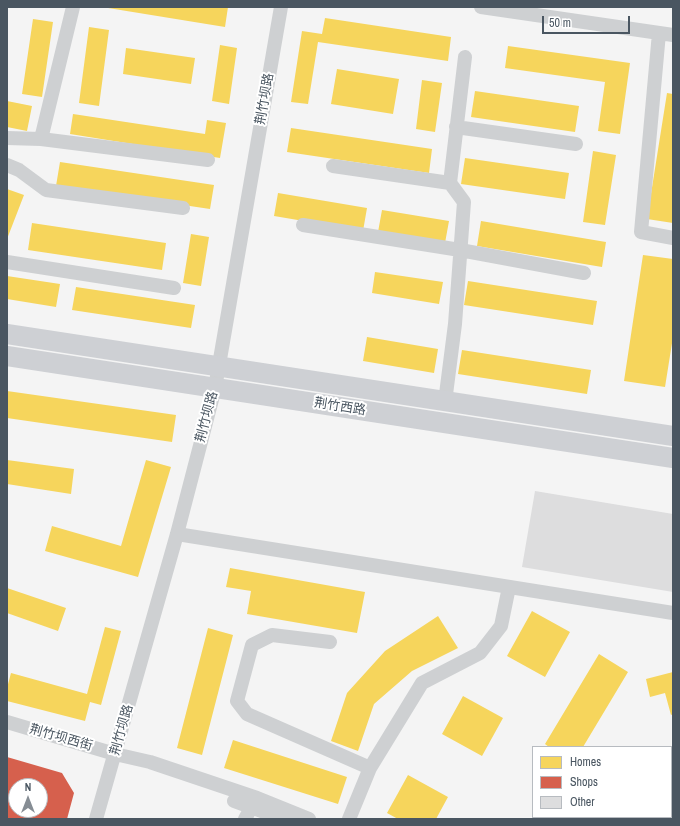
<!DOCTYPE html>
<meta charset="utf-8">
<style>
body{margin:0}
#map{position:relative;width:680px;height:826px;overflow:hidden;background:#f4f4f4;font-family:"Archivo Narrow",sans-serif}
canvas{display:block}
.frame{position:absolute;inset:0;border:8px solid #4a5661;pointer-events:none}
.legend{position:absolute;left:532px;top:746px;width:140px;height:72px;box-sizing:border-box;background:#fff;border:1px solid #b7bbc0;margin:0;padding:5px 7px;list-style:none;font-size:12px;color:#4a5661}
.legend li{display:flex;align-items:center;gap:8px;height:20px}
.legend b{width:20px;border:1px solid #b7bbc0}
.north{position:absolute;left:8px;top:778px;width:40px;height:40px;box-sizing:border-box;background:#fff;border:1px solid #b7bbc0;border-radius:50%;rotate:0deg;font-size:11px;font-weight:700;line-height:16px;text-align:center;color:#4a5661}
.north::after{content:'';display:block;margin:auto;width:14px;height:18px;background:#868d94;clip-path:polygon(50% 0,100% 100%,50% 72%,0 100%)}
.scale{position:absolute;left:542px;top:16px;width:88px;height:18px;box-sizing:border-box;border:2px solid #4a5661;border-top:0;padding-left:5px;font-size:12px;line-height:14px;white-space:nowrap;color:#4a5661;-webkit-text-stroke:3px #fff;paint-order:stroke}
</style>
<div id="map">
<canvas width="680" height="826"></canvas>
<div class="frame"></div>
<ul class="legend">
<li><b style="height:11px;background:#f6d55c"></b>Homes</li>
<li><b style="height:11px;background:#d6604d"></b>Shops</li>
<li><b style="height:11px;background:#ddddde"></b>Other</li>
</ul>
<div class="north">N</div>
<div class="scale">50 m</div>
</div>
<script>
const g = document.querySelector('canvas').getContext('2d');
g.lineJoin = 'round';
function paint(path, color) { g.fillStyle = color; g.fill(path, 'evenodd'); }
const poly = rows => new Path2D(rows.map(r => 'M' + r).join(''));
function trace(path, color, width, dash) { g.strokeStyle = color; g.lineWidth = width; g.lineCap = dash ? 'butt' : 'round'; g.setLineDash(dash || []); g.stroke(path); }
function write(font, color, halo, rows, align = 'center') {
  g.font = font + ' "Archivo Narrow","Noto Sans SC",sans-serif'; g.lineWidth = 4; g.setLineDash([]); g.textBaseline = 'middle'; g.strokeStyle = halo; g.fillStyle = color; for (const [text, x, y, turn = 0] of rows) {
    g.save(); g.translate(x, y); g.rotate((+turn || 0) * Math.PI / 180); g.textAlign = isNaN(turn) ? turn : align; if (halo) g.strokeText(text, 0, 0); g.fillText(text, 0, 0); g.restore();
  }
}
const homes = poly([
 [102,7,228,7,225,27],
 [325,18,451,37,448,61,318,42,308,104,291,102,302,31,322,34],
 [33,19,53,22,42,97,22,94],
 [89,27,109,30,99,106,79,103],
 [220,45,237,48,229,104,212,101],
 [508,46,630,63,620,134,598,131,605,82,505,68],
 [126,48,195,58,191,84,123,74],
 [337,69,399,79,393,114,331,104],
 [422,80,442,83,435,132,416,129],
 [475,91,579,106,575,132,471,117],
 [667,93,673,94,673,223,647,219],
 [7,101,32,106,27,131,7,127],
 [73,114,205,134,207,120,226,123,220,158,70,134],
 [291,128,432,149,429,173,287,152],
 [593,151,616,155,605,225,583,222],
 [465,158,569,173,565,199,461,184],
 [60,162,214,185,210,209,56,186],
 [7,189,24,195,7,239],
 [278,193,367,208,363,231,274,216],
 [382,210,449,221,445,243,378,232],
 [481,221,606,242,602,267,477,246],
 [32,223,166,243,162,270,28,250],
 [191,234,209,237,201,286,183,283],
 [643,255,673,259,673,337,665,387,624,381],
 [375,272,443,282,439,304,372,293],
 [7,276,60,284,56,307,7,299],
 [468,281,597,301,593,325,464,305],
 [76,287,195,305,191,328,72,310],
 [367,337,438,349,434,373,363,361],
 [462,350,591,370,587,394,458,374],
 [7,391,176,415,172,442,7,418],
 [7,460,74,469,71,494,7,484],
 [146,460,171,467,138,577,45,551,52,526,121,546],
 [230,568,365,592,357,633,247,614,251,591,226,587],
 [7,588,66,608,58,631,7,613],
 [532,611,570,632,545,677,507,656],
 [438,616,458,648,412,671,374,704,358,751,331,741,347,693,385,651],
 [105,627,121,631,101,705,90,702,85,721,7,701,7,688,11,673,87,694],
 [208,628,233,635,202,755,177,748],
 [599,654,628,672,583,747,549,747,545,744],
 [673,672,673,714,671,715,665,693,650,697,646,679],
 [463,696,503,718,482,756,442,734],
 [233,740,347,777,338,804,224,768],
 [671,756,673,758,673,774,671,774],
 [408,775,448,797,436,819,398,819,387,813]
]);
const shops = poly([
 [7,757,62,773,74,793,67,819,7,819],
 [16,786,40,786,40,810,16,810]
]);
const building = poly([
 [535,491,673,514,673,592,522,567],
 [671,813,673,813,673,819,668,819,671,817]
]);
const minor = poly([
 [73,7,41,139,208,160],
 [481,7,673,35],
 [659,33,641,232,673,238],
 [456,127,576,144],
 [7,138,41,139],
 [7,165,19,170,46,190,183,208],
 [333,166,450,183],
 [303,225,460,250,584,273],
 [7,262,174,288],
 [445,402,455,324,464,202,450,183,465,57],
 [177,534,673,613],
 [330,642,272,635,252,645,237,701,247,714,370,768],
 [7,722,115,754,150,762,257,798,309,819],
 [234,801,283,819],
 [96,819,177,534,215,388,281,7],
 [245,819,252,806],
 [349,819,370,768,422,683,480,653,501,626,509,587]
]);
const secondary = poly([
 [7,334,673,436],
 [7,356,673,458]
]);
const streetNames = [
 ["荆竹坝路",265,99,-80],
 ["荆竹西路",340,407,9],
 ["荆竹坝路",207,417,-75],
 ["荆竹坝路",122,730,-74],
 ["荆竹坝西街",61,738,16]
];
paint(homes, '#f6d55c');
paint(shops, '#d6604d');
paint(building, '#ddddde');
trace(minor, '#ced0d2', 14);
trace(secondary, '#ced0d4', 20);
write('13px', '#4a5661', '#fff', streetNames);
</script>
